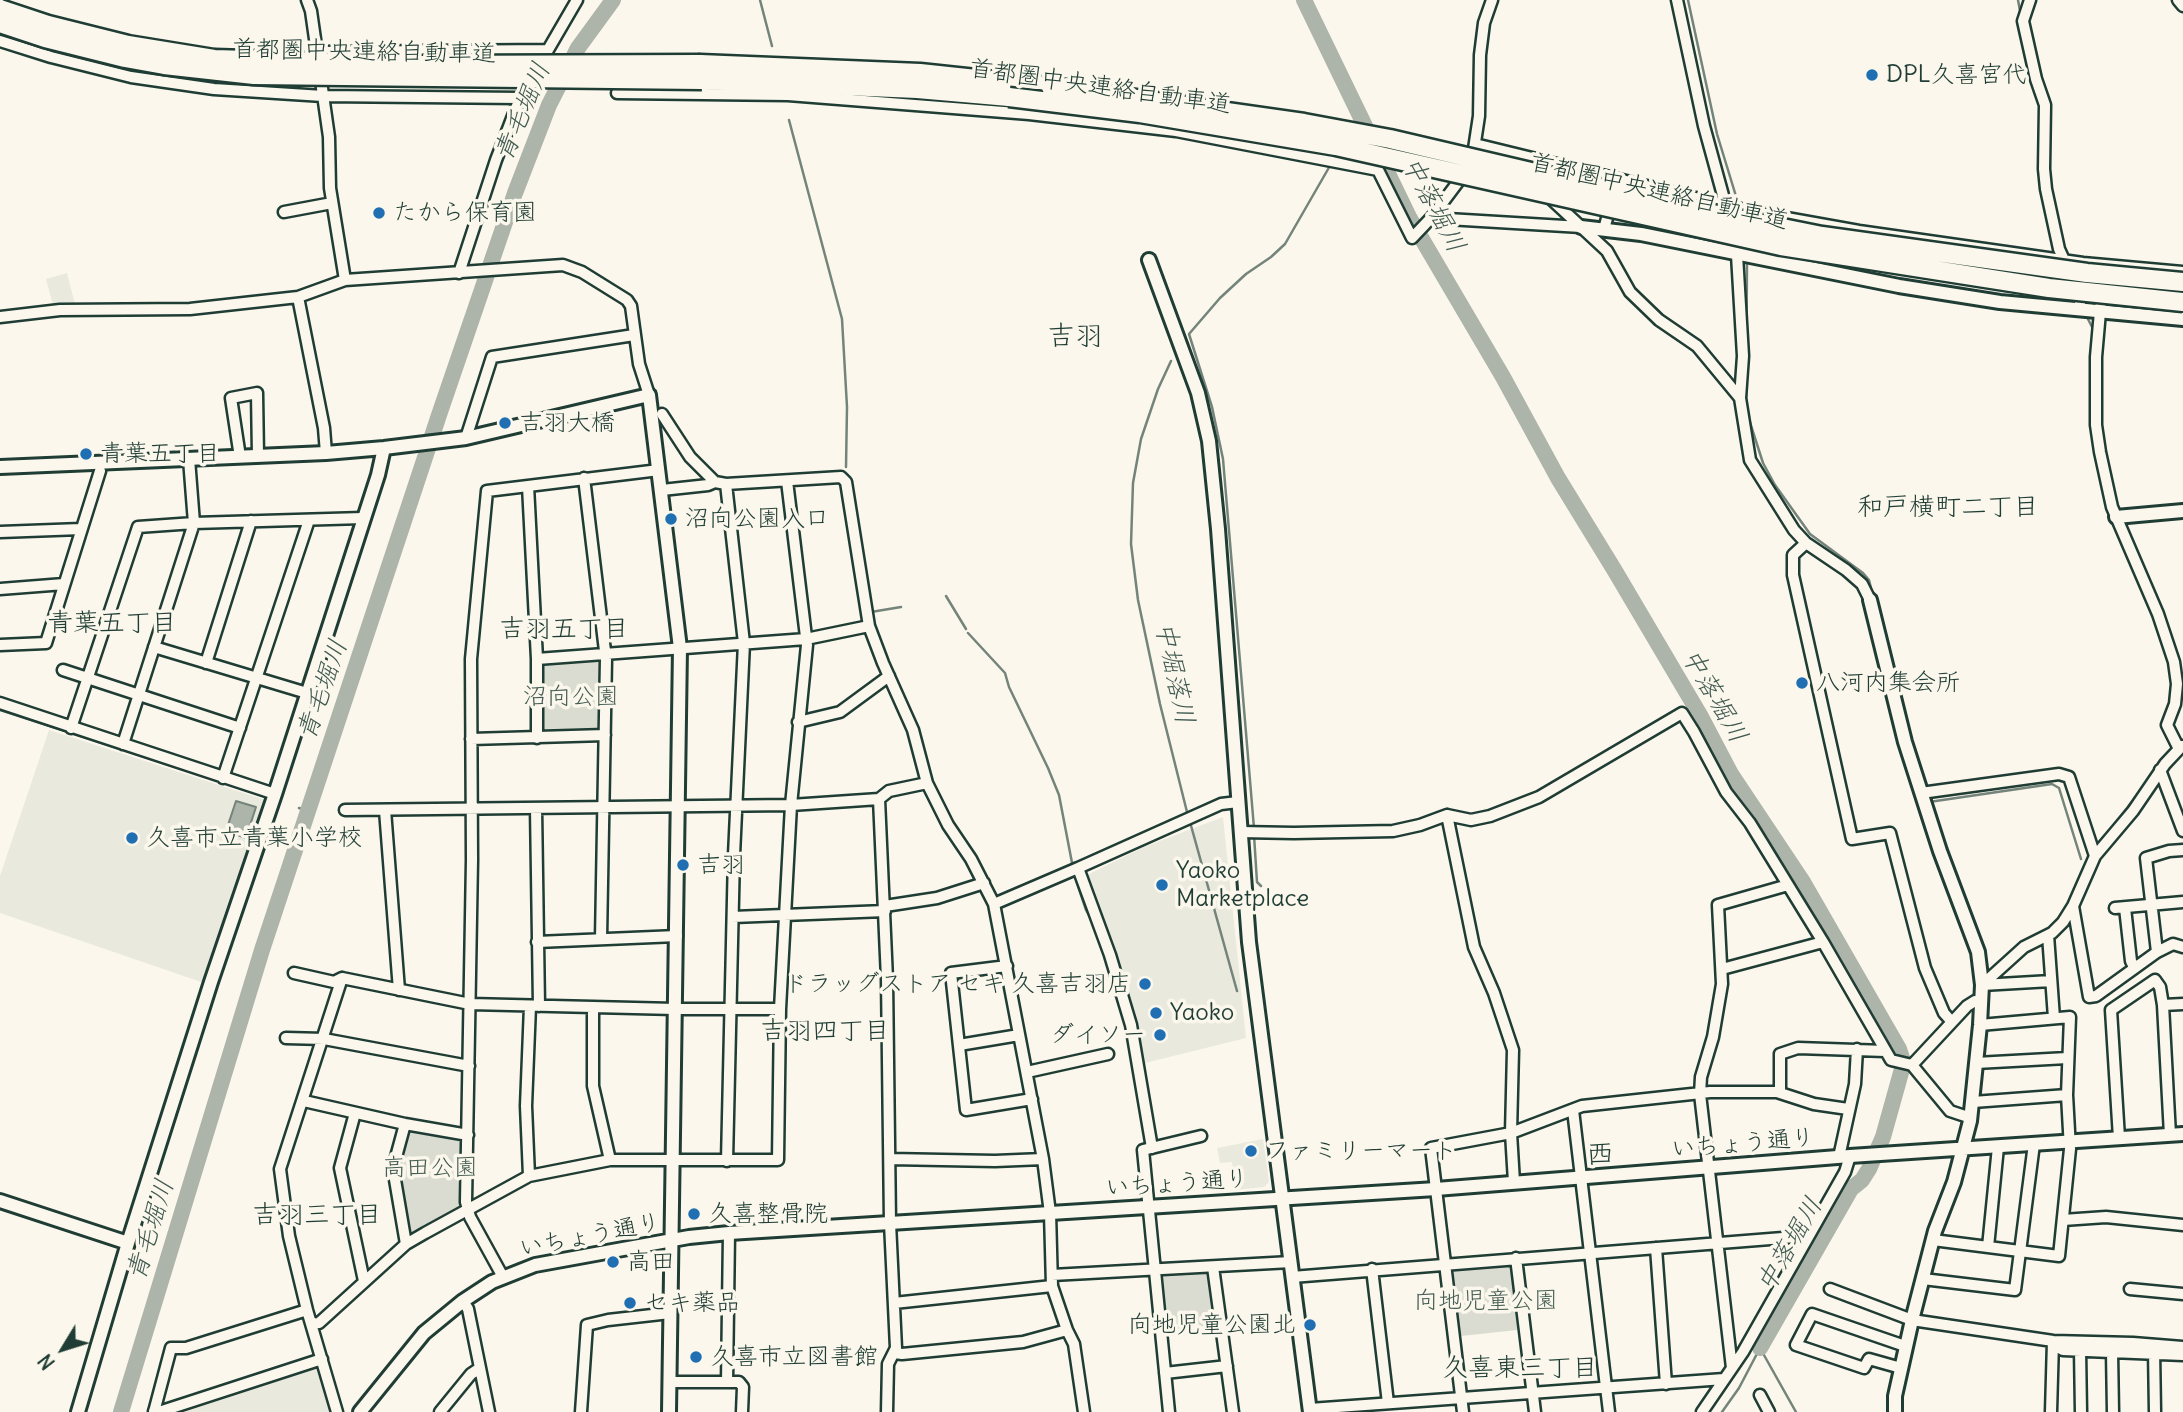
<!DOCTYPE html>
<meta charset="utf-8">
<style>
body{margin:0}
#map{position:relative;width:2183px;height:1412px;overflow:hidden;background:#fbf7ec;font-family:Delius,sans-serif}
canvas{display:block}
.north{position:absolute;left:28px;top:1314px;width:70px;height:70px;-webkit-text-stroke:5px #fbf7ec;paint-order:stroke;rotate:232deg;font-size:19px;font-weight:700;line-height:28px;text-align:center;color:#1f3d34}
.north::after{content:'';display:block;margin:auto;width:24px;height:32px;background:#1f3d34;clip-path:polygon(50% 0,100% 100%,50% 72%,0 100%)}
</style>
<div id="map">
<canvas width="2183" height="1412"></canvas>
<div class="north">N</div>
</div>
<script>
const g = document.querySelector('canvas').getContext('2d');
g.lineJoin = 'round';
function paint(path, color) { g.fillStyle = color; g.fill(path, 'evenodd'); }
const poly = rows => new Path2D(rows.map(r => 'M' + r).join(''));
function trace(path, color, width, dash) { g.strokeStyle = color; g.lineWidth = width; g.lineCap = dash ? 'butt' : 'round'; g.setLineDash(dash || []); g.stroke(path); }
function write(font, color, halo, rows, align = 'center') {
  g.font = font + ' Delius,"Klee One",sans-serif'; g.lineWidth = 7; g.setLineDash([]); g.textBaseline = 'middle'; g.strokeStyle = halo; g.fillStyle = color; for (const [text, x, y, turn = 0] of rows) {
    g.save(); g.translate(x, y); g.rotate((+turn || 0) * Math.PI / 180); g.textAlign = isNaN(turn) ? turn : align; if (halo) g.strokeText(text, 0, 0); g.fillText(text, 0, 0); g.restore();
  }
}
const built = poly([
 [67,273,75,304,53,305,46,279],
 [49,730,265,800,204,983,0,913,0,876],
 [1223,817,1246,1038,1145,1063,1127,998,1083,877,1144,847],
 [1263,1139,1269,1182,1264,1187,1235,1190,1232,1162,1220,1163,1217,1148],
 [317,1363,321,1366,334,1412,182,1412,183,1407]
]);
const green = poly([
 [598,657,601,661,601,729,598,732,544,733,541,731,540,665],
 [408,1128,463,1141,461,1210,408,1237,395,1168],
 [1510,1265,1520,1326,1517,1330,1461,1336,1458,1333,1451,1272,1454,1269],
 [1206,1270,1209,1273,1215,1322,1212,1325,1170,1330,1168,1328,1161,1273]
]);
const water = poly([
 [236,801,256,807,246,838,226,831,236,801]
]);
const stream = poly([
 [760,0,772,46],
 [1688,0,1717,134,1739,206],
 [2018,0,2021,16],
 [789,120,842,319,847,407,846,467],
 [1747,261,1746,410,1763,463,1775,485,1810,534,1863,573,1869,580,1873,596],
 [2086,315,2094,331],
 [1171,361,1158,389,1141,439,1133,483,1131,544,1138,600,1160,704,1188,816],
 [946,596,966,629],
 [871,612,901,607],
 [968,633,1005,673,1009,687,1048,768,1059,795,1073,868],
 [0,710,265,796],
 [1929,802,2052,784,2059,788,2081,859],
 [299,808,308,811],
 [1190,822,1237,991],
 [1254,828,1223,459,1212,407,1189,334,1220,298,1246,274,1271,257,1285,244,1331,164],
 [1254,835,1257,882,1261,886],
 [2102,840,2141,790],
 [1074,874,1086,910,1095,926],
 [1760,1348,1796,1412],
 [1722,1412,1739,1388,1760,1348]
]);
const river = poly([
 [1304,0,1409,217,1503,377,1558,478,1615,571,1700,715,1731,774,1803,882,1899,1049,1902,1058,1902,1069,1883,1137,1869,1169,1862,1180,1851,1189,1760,1348],
 [121,1412,262,950,439,415,515,193,549,105,578,48,613,0]
]);
const minor = poly([
 [307,0,311,11,329,137,330,188,345,280],
 [1677,0,1704,126,1727,210],
 [2030,0,2023,21,2036,79,2045,105,2044,169,2046,189,2059,249,2080,295,2080,310],
 [2178,0,2183,6],
 [0,41,51,57,131,77,214,89,323,96,520,98],
 [317,52,547,50],
 [617,93,788,95,1029,114,1176,131,1378,170,1412,238,1431,218,1464,174],
 [1475,144,1753,212,1859,231,2083,263,2183,272],
 [1472,162,1479,116,1480,55,1484,23,1492,0],
 [1550,198,1607,251,1630,292,1659,320,1697,346,1740,398],
 [284,212,332,203],
 [1431,218,1581,227],
 [1604,229,1611,204],
 [1732,232,1737,255,1743,356,1740,398,1750,460,1794,530,1806,543,1846,570,1862,584,1870,600],
 [459,273,496,160,520,98,577,0],
 [2102,289,2096,357,2096,425,2100,452,2112,507,2158,614,2174,662,2177,684,2175,704,2167,725,2179,749],
 [298,297,324,428,326,453],
 [0,317,60,310,190,309,298,297,345,280,563,265,582,272,627,300,631,306,639,364,649,395],
 [662,414,690,457,715,482,726,484,841,477,846,482,869,626,883,663,913,730,927,783,948,825,971,859,994,904,1043,1159,1050,1213,1052,1286,1067,1330,1074,1344,1084,1412],
 [466,438,492,357,634,335],
 [240,457,231,398,257,393,258,456],
 [584,478,606,659,601,939],
 [726,484,744,643,734,855,727,1161],
 [528,486,537,659,537,738],
 [662,490,708,485,715,482],
 [0,532,81,529],
 [1806,543,1793,555,1793,575,1852,839,1890,833,1925,968,1944,1013,1952,1022],
 [0,589,64,584],
 [0,645,46,643,100,471],
 [154,647,307,693],
 [537,659,806,639,869,626],
 [206,663,251,521],
 [63,670,240,728],
 [0,703,275,794],
 [798,722,840,712,889,676],
 [71,728,138,527,194,523,363,518],
 [471,739,605,735],
 [123,744,194,523,189,459],
 [2160,770,2183,831],
 [223,778,309,520],
 [1921,793,2059,774,2069,777,2095,856],
 [879,799,887,979,890,1223,896,1348,888,1364,887,1412],
 [536,808,539,1006],
 [345,810,791,805,879,799,889,791,927,783],
 [385,810,399,990],
 [1447,815,1474,947,1494,993,1513,1050,1511,1133,1514,1182],
 [1240,832,1294,833,1393,831,1420,825,1447,815,1471,820,1490,816,1539,797,1682,713,1694,732,1726,792,1750,823,1823,942,1891,1060,1912,1065,1967,1006,1975,1001,1982,1001],
 [994,904,1078,868],
 [885,906,937,898,984,883],
 [2073,906,2089,997,2096,996,2157,952,2173,944,2183,947],
 [2115,908,2183,902],
 [2125,908,2131,961,2134,967],
 [733,917,885,911],
 [2048,935,2054,1018],
 [537,942,677,936],
 [2157,952,2146,858,2169,851,2183,850],
 [1007,966,951,973,966,1110,1032,1099],
 [1722,969,1823,942],
 [294,973,334,982,342,978,470,1004,675,1009,780,1009],
 [1982,985,2024,947,2052,933,2063,922,2073,906,2095,856,2133,811,2165,764,2182,746],
 [1982,985,2051,981],
 [2163,1005,2183,1004],
 [593,1008,593,1086,610,1160,778,1160,780,1009,791,805,807,645,787,481],
 [286,1038,324,1039,469,1066],
 [959,1045,1019,1035],
 [1976,1063,2067,1058],
 [1912,1065,1950,1111,1971,1118],
 [1027,1072,1108,1054],
 [1780,1093,1780,1054,1798,1048,1885,1051],
 [304,1101,405,1124,468,1135],
 [1973,1102,2067,1095],
 [1573,1110,1609,1412],
 [355,1113,340,1168,364,1281],
 [405,1124,393,1168,406,1244],
 [2119,1138,2111,1010,2155,980,2160,987,2163,1005,2170,1135],
 [1152,1148,1131,1025,1110,955,1078,868,1221,804,1238,802],
 [1839,1157,1855,1084,1857,1049],
 [890,1159,995,1161,1043,1159],
 [529,1176,526,1106,530,1006],
 [2063,1220,2106,1217,2183,1225],
 [1933,1240,2059,1256,2070,1149,2067,1095,2070,1017,1980,1025],
 [1988,1247,1998,1147],
 [1656,1248,1666,1384],
 [1516,1258,1535,1412],
 [1213,1267,1233,1412],
 [1372,1269,1388,1403],
 [1052,1275,1291,1262],
 [503,1277,470,1217,466,1202,472,860,471,659,487,491,659,470],
 [1292,1277,1808,1236],
 [1923,1279,2015,1290,2034,1144],
 [1830,1289,1912,1320,2053,1341,2133,1343,2183,1347],
 [2130,1289,2183,1294],
 [463,1301,468,1309,489,1412],
 [894,1303,1052,1286],
 [312,1324,319,1323,406,1244,425,1233,529,1176,610,1160],
 [2053,1341,2059,1348,2063,1350,2183,1355],
 [2080,1350,2081,1412],
 [2154,1350,2155,1412],
 [2112,1352,2113,1412],
 [895,1353,902,1354,1023,1342,1067,1330],
 [1732,1368,1700,1094,1701,1077,1713,1037,1722,984,1718,905,1788,885],
 [1901,1368,1869,1359,1864,1368,1796,1345,1812,1314,1905,1346],
 [1165,1373,1227,1366],
 [669,1382,739,1382,743,1387,742,1412],
 [727,1382,729,1233],
 [1760,1395,1769,1412],
 [1310,1409,1724,1379],
 [154,1411,162,1411,322,1359],
 [154,1412,171,1348,186,1348,307,1310],
 [337,1412,307,1310,289,1236,280,1169,342,978],
 [440,1412,471,1374,480,1368],
 [581,1412,587,1325,608,1320,670,1313],
 [1169,1412,1143,1150,1201,1136],
 [1463,1412,1431,1148,1511,1133,1582,1106,1710,1092,1777,1092,1814,1104,1848,1109],
 [1702,1412,1743,1352,1845,1172,1850,1156],
 [2051,1412,2053,1341]
]);
const tertiary = poly([
 [1581,227,1641,234,1899,286,2000,302,2183,319],
 [1149,260,1198,393,1209,441,1218,529,1249,942,1310,1412],
 [0,467,326,453,384,448,466,438,649,395,680,648,669,1412],
 [2116,517,2183,511],
 [1870,600,1905,742,1940,851,1978,952,1982,985,1980,1025,1970,1121,1954,1182,1935,1231,1912,1320,1895,1396,1895,1412],
 [0,1201,128,1243],
 [78,1412,128,1243,211,982,275,794,378,475,384,448],
 [360,1412,424,1333,463,1301,492,1282,535,1265,689,1237,729,1233,1436,1189,1850,1156,2183,1134]
]);
const motorway = poly([
 [700,64,920,73,1051,87],
 [702,80,917,89,1009,97]
]);
const motorwayBridge = poly([
 [0,9,48,25,128,45,214,59,418,65,700,64],
 [0,23,45,38,125,58,164,65,254,75,702,80],
 [1051,87,1304,123,1390,139,1693,210,1822,236,2087,273,2183,282],
 [1009,97,1140,113,1336,146,1781,246,2049,288,2183,302]
]);
const markers = [
 [1872,75,7,"#1f6fb2"],
 [379,213,7,"#1f6fb2"],
 [505,423,7,"#1f6fb2"],
 [86,454,7,"#1f6fb2"],
 [671,519,7,"#1f6fb2"],
 [1802,683,7,"#1f6fb2"],
 [132,838,7,"#1f6fb2"],
 [683,865,7,"#1f6fb2"],
 [1162,885,7,"#1f6fb2"],
 [1145,984,7,"#1f6fb2"],
 [1156,1013,7,"#1f6fb2"],
 [1160,1035,7,"#1f6fb2"],
 [1251,1151,7,"#1f6fb2"],
 [694,1214,7,"#1f6fb2"],
 [613,1262,7,"#1f6fb2"],
 [630,1303,7,"#1f6fb2"],
 [1310,1325,7,"#1f6fb2"],
 [696,1357,7,"#1f6fb2"]
];
const streetNames = [
 ["首都圏中央連絡自動車道",364,52,1],
 ["首都圏中央連絡自動車道",1100,87,8],
 ["首都圏中央連絡自動車道",1659,192,13],
 ["いちょう通り",1743,1144,-5],
 ["いちょう通り",1177,1184,-4],
 ["いちょう通り",590,1236,-11]
];
const poiNames = [
 ["DPL久喜宮代",1886,75],
 ["たから保育園",393,213],
 ["吉羽大橋",519,423],
 ["青葉五丁目",100,454],
 ["沼向公園入口",685,519],
 ["八河内集会所",1816,683],
 ["久喜市立青葉小学校",146,838],
 ["吉羽",697,865],
 ["Yaoko",1176,871],
 ["Marketplace",1176,899],
 ["ドラッグストア セキ 久喜吉羽店",1131,984,"right"],
 ["Yaoko",1170,1013],
 ["ダイソー",1146,1035,"right"],
 ["ファミリーマート",1265,1151],
 ["久喜整骨院",708,1214],
 ["高田",627,1262],
 ["セキ薬品",644,1303],
 ["向地児童公園北",1296,1325,"right"],
 ["久喜市立図書館",710,1357]
];
const parkNames = [
 ["沼向公園",571,697],
 ["高田公園",430,1168],
 ["向地児童公園",1486,1301]
];
const waterNames = [
 ["青毛堀川",523,112,-67],
 ["中落堀川",1433,205,62],
 ["中堀落川",1174,673,78],
 ["青毛堀川",323,690,-71],
 ["中落堀川",1714,696,60],
 ["青毛堀川",151,1230,-73],
 ["中落堀川",1790,1245,-60]
];
const neighbourhoodNames = [
 ["和戸横町二丁目",1948,508],
 ["青葉五丁目",112,624],
 ["吉羽五丁目",564,630],
 ["吉羽四丁目",825,1032],
 ["吉羽三丁目",317,1216],
 ["久喜東三丁目",1520,1369]
];
const quarterNames = [
 ["吉羽",1075,337],
 ["西",1600,1155]
];
paint(built, '#eae9de');
paint(green, '#dbdcd1');
paint(water, '#adb4aa');
trace(water, '#74847b', 2);
trace(stream, '#74847b', 2.5);
trace(river, '#adb4aa', 16);
trace(minor, '#1f3d34', 15);
trace(tertiary, '#1f3d34', 18);
trace(motorway, '#1f3d34', 23);
trace(minor, '#fbf7ec', 10);
trace(tertiary, '#fbf7ec', 12);
trace(motorway, '#fbf7ec', 18);
trace(motorwayBridge, '#1f3d34', 23, []);
trace(motorwayBridge, '#fbf7ec', 18);
for (const [x, y, r, color] of markers) { const dot = new Path2D(); dot.arc(x, y, r, 0, 2 * Math.PI); g.fillStyle = color; g.fill(dot); trace(dot, '#fbf7ec', 2.5); }
write('24px', '#1f3d34', '#fbf7ec', streetNames);
write('24px', '#1f3d34', '#fbf7ec', poiNames, 'left');
write('24px', '#455d53', '#fbf7ec', parkNames);
write('italic 26px', '#425b52', '#fbf7ec', waterNames);
write('26px', '#1f3d34', '#fbf7ec', neighbourhoodNames);
write('28px', '#1f3d34', '#fbf7ec', quarterNames);
</script>
